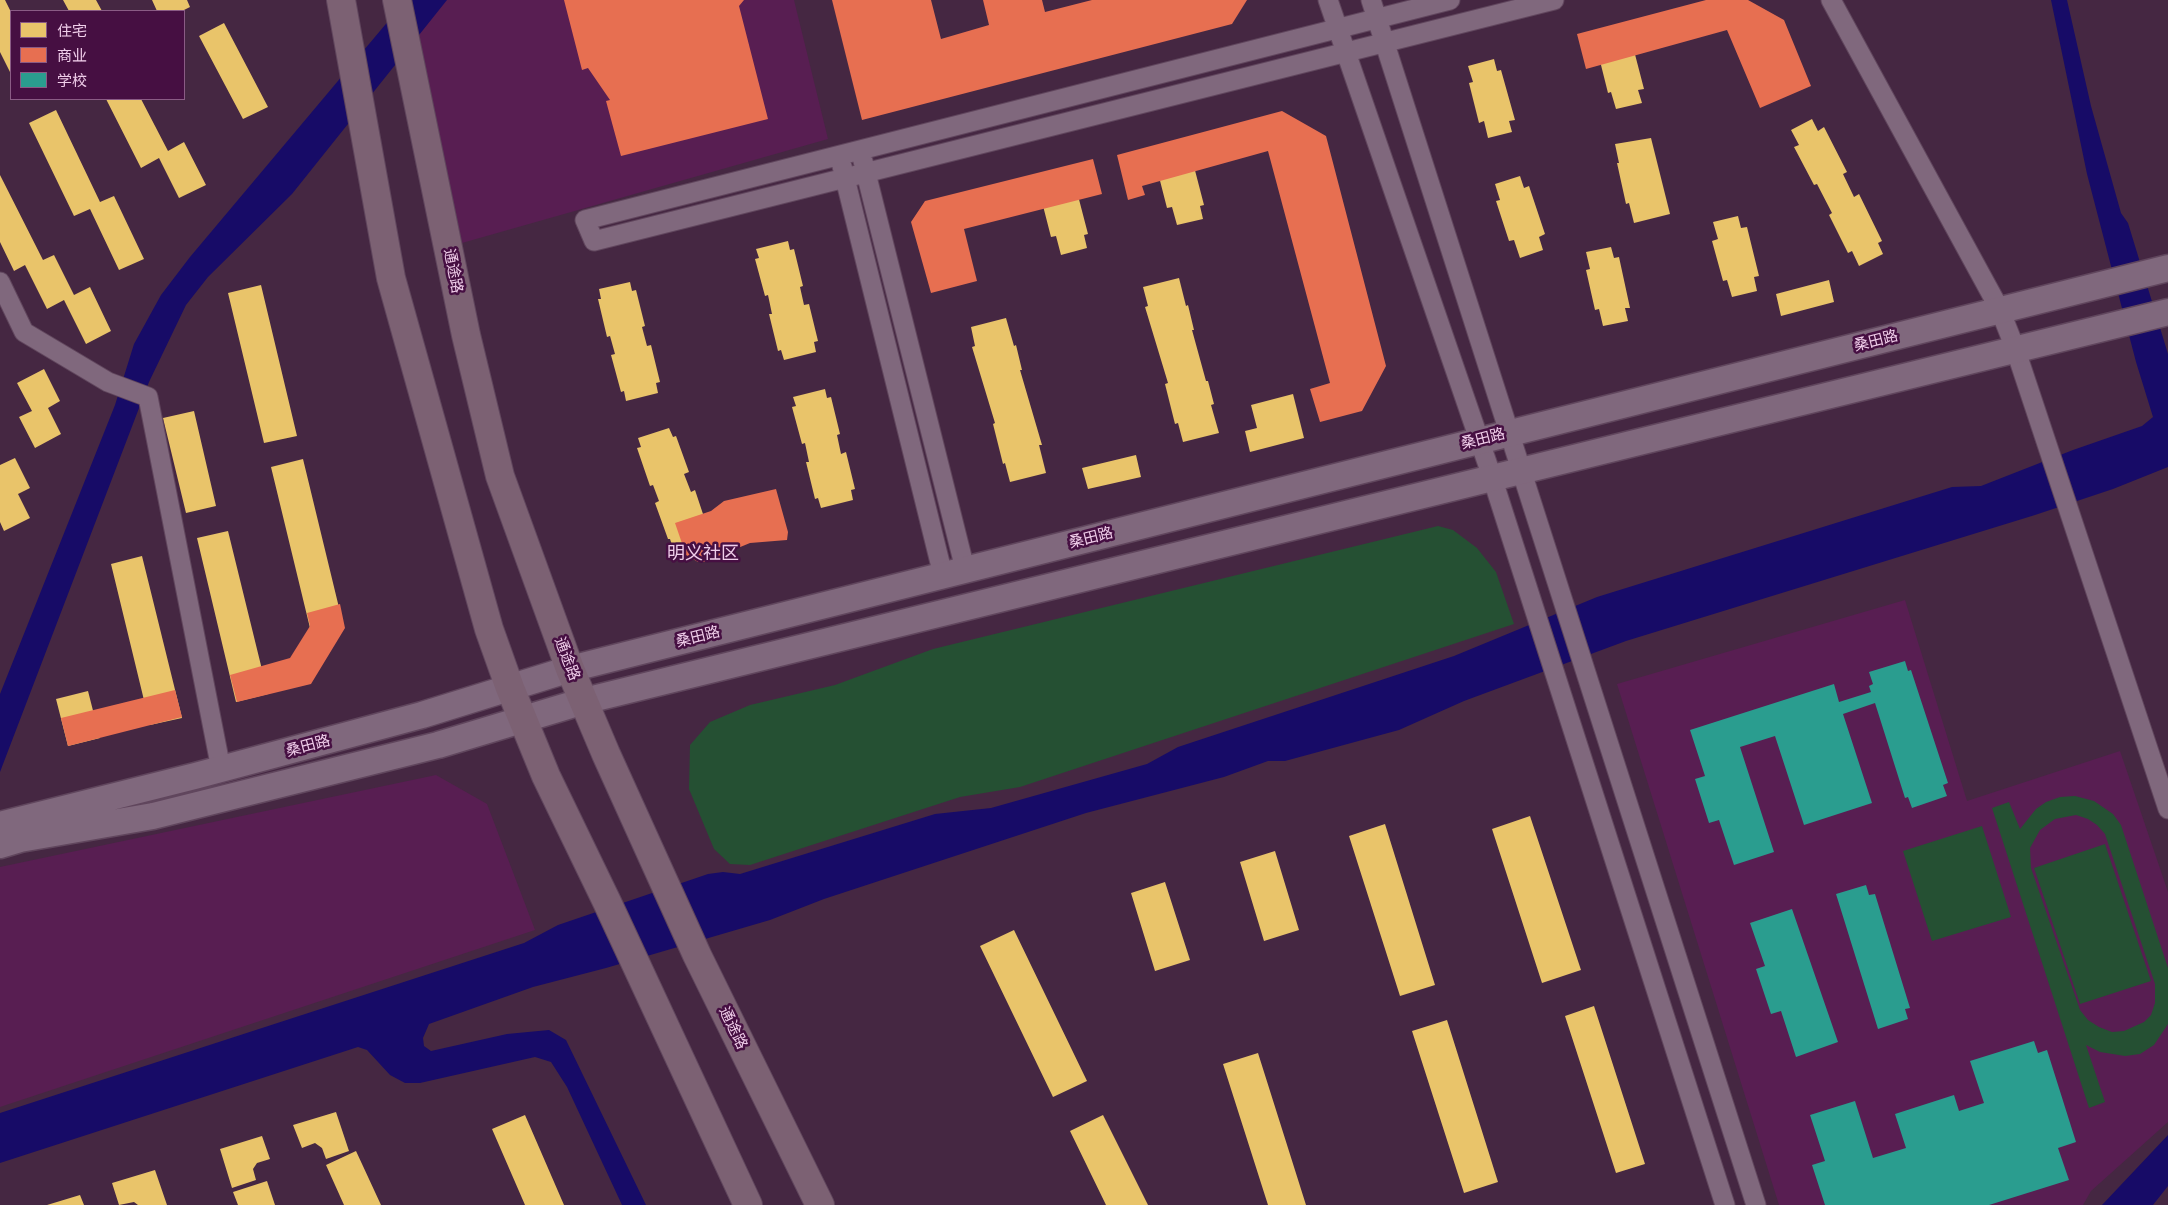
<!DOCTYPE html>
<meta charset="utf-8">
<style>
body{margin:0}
#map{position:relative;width:2168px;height:1205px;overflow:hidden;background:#452742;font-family:Inter,"Noto Sans SC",sans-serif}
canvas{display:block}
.legend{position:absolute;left:10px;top:10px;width:175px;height:90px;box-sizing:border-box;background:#460f42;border:1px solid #8a5b85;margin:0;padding:6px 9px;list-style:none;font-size:15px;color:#f0ceea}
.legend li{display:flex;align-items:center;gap:10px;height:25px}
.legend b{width:25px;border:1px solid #8a5b85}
</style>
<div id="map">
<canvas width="2168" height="1205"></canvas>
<ul class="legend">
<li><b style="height:14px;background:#e9c46a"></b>住宅</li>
<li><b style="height:14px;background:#e76f51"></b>商业</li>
<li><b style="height:14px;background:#2a9d8f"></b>学校</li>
</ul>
</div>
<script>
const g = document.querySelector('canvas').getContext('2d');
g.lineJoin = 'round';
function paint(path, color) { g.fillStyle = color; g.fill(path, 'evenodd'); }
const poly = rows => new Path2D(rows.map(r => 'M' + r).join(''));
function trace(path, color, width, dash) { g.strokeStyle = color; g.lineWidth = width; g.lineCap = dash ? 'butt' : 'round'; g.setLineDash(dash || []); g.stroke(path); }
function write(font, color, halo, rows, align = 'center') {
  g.font = font + ' Inter,"Noto Sans SC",sans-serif'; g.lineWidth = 5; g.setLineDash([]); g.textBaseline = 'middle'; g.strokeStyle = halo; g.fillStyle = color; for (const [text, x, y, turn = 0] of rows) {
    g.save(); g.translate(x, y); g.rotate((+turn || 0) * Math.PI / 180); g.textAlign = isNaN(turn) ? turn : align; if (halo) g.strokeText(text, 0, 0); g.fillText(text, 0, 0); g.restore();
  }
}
const built = poly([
 [414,0,794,0,828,139,462,243,423,60],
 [1905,600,1967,801,2120,751,2168,892,2168,1122,2091,1191,2083,1205,1779,1205,1617,684],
 [436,775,487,804,535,930,0,1107,0,867]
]);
const green = poly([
 [1438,526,1453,530,1477,548,1496,572,1514,624,1020,787,960,797,750,865,730,864,714,849,689,789,690,745,710,722,750,705,835,685,933,649],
 [2075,796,2094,801,2113,814,2121,825,2168,968,2168,1024,2154,1045,2140,1054,2125,1056,2100,1052,2086,1045,2105,1102,2089,1108,1992,808,2009,802,2020,829,2036,809,2046,802,2060,797],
 [2076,815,2088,819,2097,825,2105,834,2155,984,2155,1003,2151,1015,2144,1022,2124,1031,2112,1032,2099,1027,2088,1020,2080,1010,2031,868,2030,848,2040,830,2055,819],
 [1982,826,2011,917,1932,941,1903,851],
 [2105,844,2151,981,2080,1004,2034,868]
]);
const water = poly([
 [406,0,447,0,292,194,208,277,186,305,149,382,0,772,0,694,115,405,134,344,161,295,190,257],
 [2051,0,2067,0,2091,106,2121,213,2128,223,2168,354,2168,467,2113,489,2035,515,1626,641,1464,701,1399,730,1285,761,1268,761,1224,777,1086,813,824,899,770,920,606,968,533,987,429,1024,423,1038,424,1046,431,1051,507,1034,549,1030,566,1040,646,1205,622,1205,567,1087,551,1062,535,1057,420,1083,405,1083,390,1075,367,1050,358,1047,0,1163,0,1113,524,943,558,925,708,874,723,872,740,874,935,814,991,808,1147,764,1178,747,1454,656,1597,597,1952,487,1981,486,2073,450,2142,426,2153,417,2136,362,2087,174],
 [2168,1135,2168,1186,2153,1205,2102,1205]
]);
const homes = poly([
 [0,0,5,0,11,12,11,74,0,52],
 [63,0,96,0,102,11,69,11],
 [152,0,187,0,190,7,182,11,157,11],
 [1767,15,1797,88,1762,102,1755,84,1752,85,1736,46,1740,44,1733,27],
 [224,23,268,107,243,119,199,36],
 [1623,27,1626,41,1631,39,1644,89,1638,90,1642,103,1616,109,1611,92,1608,93,1598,53,1602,52,1598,34],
 [1494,59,1497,71,1501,70,1515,120,1509,121,1512,132,1488,138,1484,121,1479,123,1469,83,1473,82,1468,66],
 [106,99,141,99,168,151,184,142,206,185,179,198,159,158,141,168],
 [56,110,100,202,114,196,144,259,119,270,90,209,74,216,29,123],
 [1812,119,1818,131,1824,127,1847,172,1843,174,1854,197,1859,194,1882,241,1878,243,1883,254,1859,266,1852,251,1848,253,1829,215,1832,213,1817,184,1814,185,1794,147,1799,145,1791,130],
 [1291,120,1295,132,1303,130,1316,180,1310,181,1316,204,1323,202,1337,253,1332,254,1335,266,1309,273,1304,256,1299,257,1288,218,1293,216,1284,182,1279,184,1269,145,1275,143,1271,125],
 [1651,138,1670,214,1634,223,1629,203,1626,204,1617,163,1619,163,1615,144],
 [1184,143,1187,156,1191,155,1204,205,1200,206,1203,219,1177,225,1172,207,1167,208,1157,169,1162,168,1157,150],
 [1068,172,1072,185,1075,184,1088,234,1084,235,1087,248,1061,255,1056,236,1051,237,1041,198,1046,197,1041,179],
 [0,175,43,260,54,255,74,295,90,287,111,331,86,344,64,300,47,309,25,265,14,271,0,242],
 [1520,176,1524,188,1529,186,1545,234,1539,237,1543,250,1520,258,1514,240,1509,241,1496,201,1500,200,1495,184],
 [950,204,953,217,957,216,969,266,966,267,969,280,942,286,937,268,933,269,923,230,927,229,923,211],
 [1738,216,1741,228,1747,227,1759,276,1754,277,1757,291,1732,297,1727,280,1723,281,1712,241,1718,239,1713,222],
 [788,241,790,250,794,249,803,286,800,287,804,305,809,304,818,341,814,342,816,352,784,360,781,350,778,351,769,314,772,314,768,295,765,296,755,259,759,258,756,249],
 [1611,247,1614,258,1619,257,1630,308,1625,308,1628,321,1603,326,1599,309,1595,310,1586,270,1590,269,1586,252],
 [1179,278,1186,306,1188,305,1194,330,1192,330,1206,381,1208,381,1214,404,1211,405,1219,433,1183,442,1178,423,1175,424,1165,384,1168,383,1145,307,1148,306,1143,287],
 [1829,280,1834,302,1781,316,1776,294],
 [630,282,632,291,636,290,645,326,642,327,647,346,651,345,660,382,656,383,658,393,626,401,624,391,621,392,611,355,615,354,610,336,607,337,598,299,601,299,599,289],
 [261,285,297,436,264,443,228,293],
 [1356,304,1372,352,1369,353,1376,380,1340,390,1323,332,1326,331,1321,312],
 [1006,318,1014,346,1016,345,1022,370,1020,370,1042,445,1039,445,1046,473,1010,482,1005,463,1003,464,993,424,995,423,972,347,975,346,971,327],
 [44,369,60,401,48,408,61,434,35,448,19,417,32,411,17,383],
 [825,389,827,398,831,397,840,434,837,435,841,454,846,452,855,489,851,490,853,500,821,508,818,498,815,499,806,462,809,462,805,443,802,444,792,407,796,406,793,397],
 [1293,394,1304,438,1250,452,1245,431,1257,428,1251,405],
 [194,411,216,506,186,513,163,418],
 [669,428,673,437,676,436,689,472,684,474,691,492,695,490,707,526,702,527,705,537,673,548,670,539,668,539,655,503,659,501,653,485,650,486,637,448,641,447,638,438],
 [1136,455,1141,477,1088,489,1082,468],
 [15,458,30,488,18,494,30,518,4,531,0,522,0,465],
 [303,459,342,620,310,628,271,467],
 [228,531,268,694,236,702,197,538],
 [142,556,182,718,150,725,111,564],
 [88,691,100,738,68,746,56,699],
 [1530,816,1581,970,1542,983,1492,829],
 [1385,824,1435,985,1400,996,1349,836],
 [1275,851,1299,930,1264,941,1240,862],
 [1165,882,1190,960,1155,971,1131,893],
 [1014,930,1087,1081,1053,1097,980,946],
 [1594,1006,1645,1164,1616,1173,1565,1016],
 [1447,1020,1498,1182,1464,1193,1412,1031],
 [1258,1053,1306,1205,1268,1205,1223,1064],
 [336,1112,349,1151,326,1159,322,1148,315,1143,302,1148,293,1125],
 [525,1115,564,1205,525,1205,492,1129],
 [1103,1115,1148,1205,1106,1205,1070,1131],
 [262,1136,270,1159,257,1163,253,1169,256,1180,232,1188,220,1149],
 [356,1151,381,1205,344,1205,326,1165],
 [155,1170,167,1205,138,1205,134,1202,119,1205,112,1183],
 [267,1181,275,1205,238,1205,233,1192],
 [80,1195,84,1205,47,1205]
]);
const shops = poly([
 [564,0,744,0,739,6,768,119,621,156,606,101,610,100,588,68,582,70],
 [832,0,931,0,941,39,989,25,983,0,1042,0,1045,12,1092,0,1247,0,1232,24,862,120],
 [1706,0,1748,0,1784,20,1811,86,1760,108,1727,30,1586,69,1577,34],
 [1282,111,1326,136,1386,366,1362,411,1320,422,1310,389,1330,383,1268,151,1142,186,1145,195,1128,200,1117,155],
 [1093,159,1102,194,964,229,977,281,931,293,911,222,925,201],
 [776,489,788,532,787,540,750,543,704,562,698,562,686,555,675,523,711,511,724,501],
 [340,604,345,628,311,684,237,702,230,675,290,658,310,626,307,613],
 [175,690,182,717,68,746,61,718]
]);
const schools = poly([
 [1905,661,1908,671,1911,670,1948,783,1943,785,1947,796,1912,808,1908,797,1905,798,1875,703,1843,714,1872,803,1804,825,1775,736,1740,747,1774,852,1734,865,1719,820,1709,823,1695,779,1705,776,1690,730,1834,684,1839,702,1871,692,1869,686,1873,684,1869,672],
 [1866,885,1869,895,1875,894,1910,1008,1905,1009,1908,1019,1878,1029,1836,894],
 [1792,909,1838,1042,1796,1057,1781,1011,1771,1014,1756,969,1765,966,1750,923],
 [2034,1041,2038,1053,2047,1050,2076,1142,2058,1148,2069,1180,1989,1205,1825,1205,1812,1165,1825,1161,1810,1115,1855,1101,1873,1158,1906,1148,1895,1114,1954,1095,1959,1111,1984,1103,1970,1061]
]);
const minor = poly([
 [1328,0,1492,477,1725,1205],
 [1371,0,1756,1205],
 [1450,0,585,220,594,241,1554,0],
 [1831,0,2000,310,2015,348,2168,809],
 [863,161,965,569],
 [842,166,943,575],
 [0,282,24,332,108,382,148,397,221,769]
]);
const secondary = poly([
 [0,825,195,776,422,715,570,669,2168,268],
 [0,845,20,839,153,816,438,745,584,701,2168,312]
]);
const primary = poly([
 [341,0,391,278,489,629,510,688,546,776,607,902,748,1205],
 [397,0,466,335,500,476,570,669,606,754,697,955,820,1205]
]);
const streetNames = [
 ["通途路",453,271,79],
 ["桑田路",1876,341,-14],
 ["桑田路",1483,439,-14],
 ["桑田路",1091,538,-14],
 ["桑田路",698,637,-14],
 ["通途路",567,659,69],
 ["桑田路",308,746,-15],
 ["通途路",733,1028,64]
];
const quarterNames = [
 ["明义社区",703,554]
];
paint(built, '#581e52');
paint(green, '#255033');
paint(water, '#170b67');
paint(homes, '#e9c46a');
paint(shops, '#e76f51');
paint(schools, '#2a9d8f');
trace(minor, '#60465d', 21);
trace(secondary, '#60465d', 29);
trace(primary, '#60465d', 30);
trace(minor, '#80687d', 19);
trace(secondary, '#80687d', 26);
trace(primary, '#7c6173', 28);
write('15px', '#f0ceea', '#460f42', streetNames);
write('18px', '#f0ceea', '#460f42', quarterNames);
</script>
